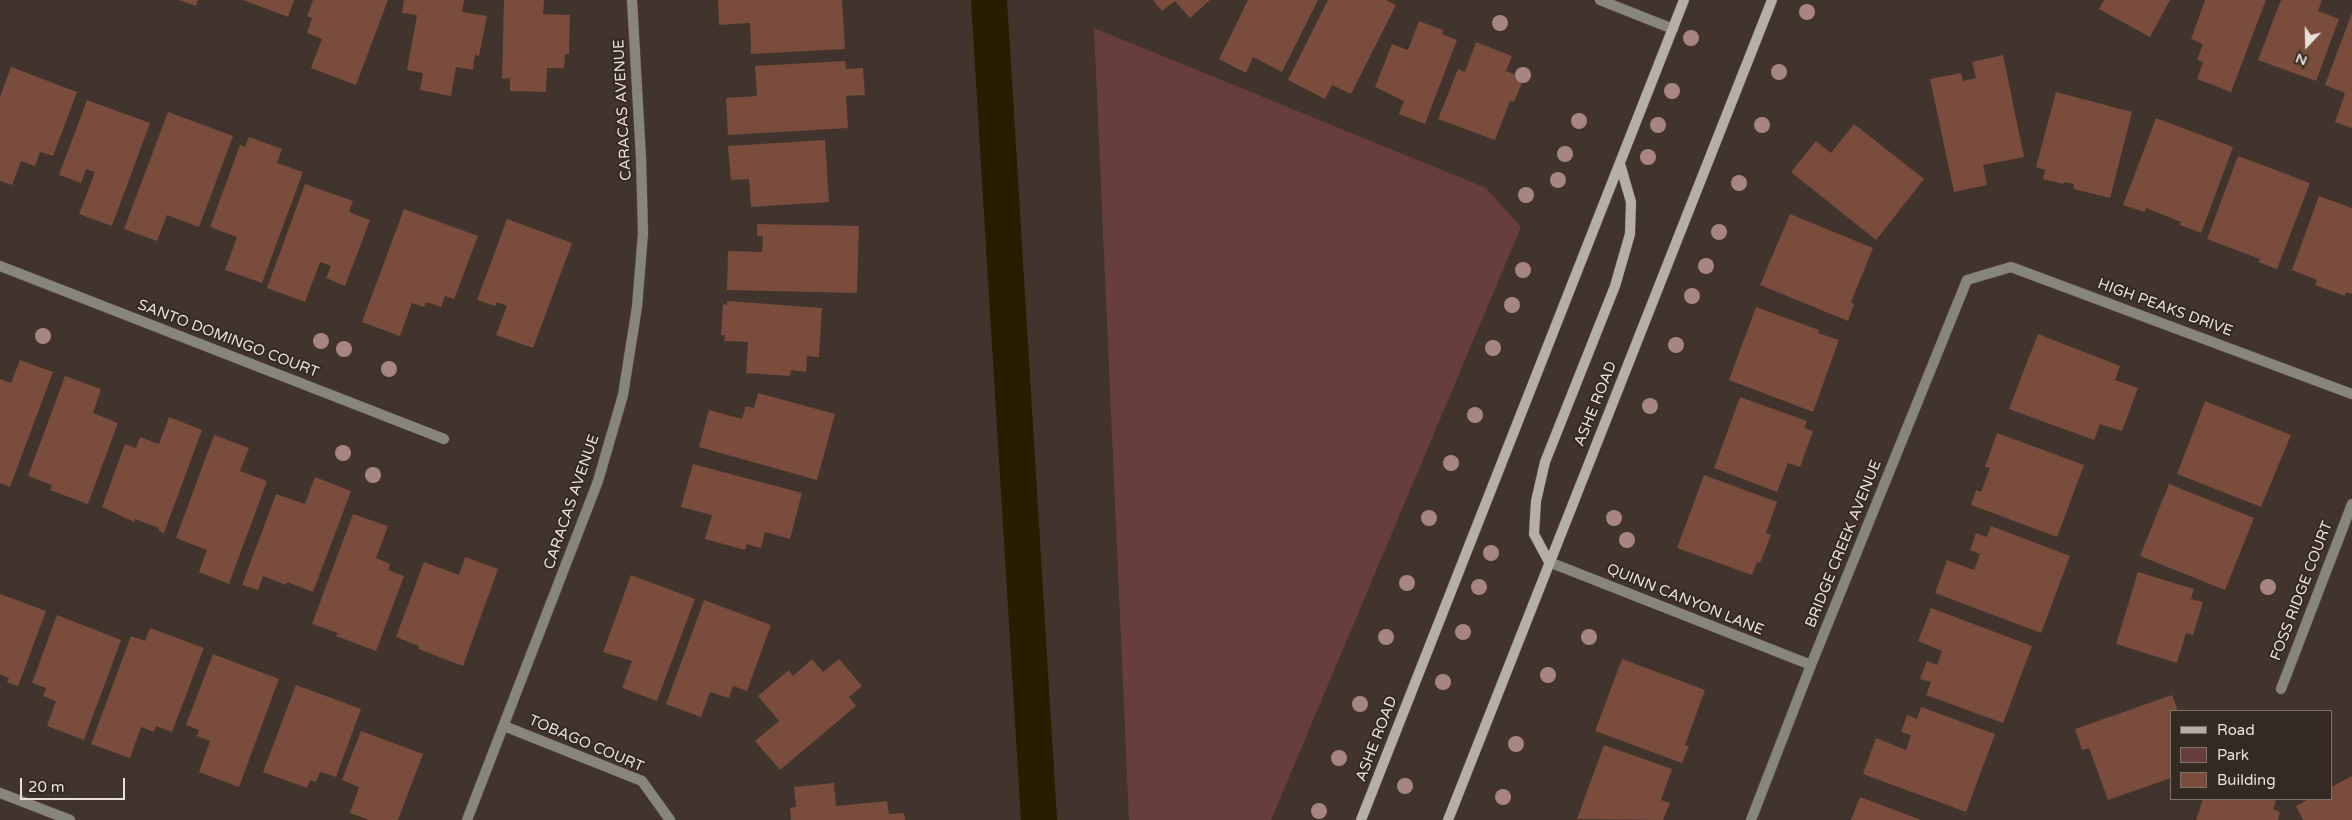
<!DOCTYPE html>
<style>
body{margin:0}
#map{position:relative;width:2352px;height:820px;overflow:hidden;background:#40342c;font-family:"Varela Round",sans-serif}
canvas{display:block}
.legend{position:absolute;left:2170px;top:710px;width:162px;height:90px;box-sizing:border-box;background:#352a22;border:1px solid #7d736c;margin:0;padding:6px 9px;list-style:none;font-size:15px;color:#e8e0db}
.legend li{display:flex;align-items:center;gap:10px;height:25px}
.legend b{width:25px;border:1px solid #7d736c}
.north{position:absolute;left:2282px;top:20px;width:50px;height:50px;-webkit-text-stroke:4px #352a22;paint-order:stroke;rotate:201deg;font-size:14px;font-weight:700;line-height:20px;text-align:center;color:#e8e0db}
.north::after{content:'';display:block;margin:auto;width:18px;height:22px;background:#e8e0db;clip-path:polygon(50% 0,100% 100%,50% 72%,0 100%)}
.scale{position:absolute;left:20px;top:778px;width:105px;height:22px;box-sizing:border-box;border:2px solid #e8e0db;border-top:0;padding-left:6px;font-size:15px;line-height:18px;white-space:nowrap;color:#e8e0db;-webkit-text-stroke:4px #352a22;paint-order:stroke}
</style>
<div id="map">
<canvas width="2352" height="820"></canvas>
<ul class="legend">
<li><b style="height:6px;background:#b5afa6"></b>Road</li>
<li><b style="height:14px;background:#683e3d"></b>Park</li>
<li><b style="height:14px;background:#794c3d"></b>Building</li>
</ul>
<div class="north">N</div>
<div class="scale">20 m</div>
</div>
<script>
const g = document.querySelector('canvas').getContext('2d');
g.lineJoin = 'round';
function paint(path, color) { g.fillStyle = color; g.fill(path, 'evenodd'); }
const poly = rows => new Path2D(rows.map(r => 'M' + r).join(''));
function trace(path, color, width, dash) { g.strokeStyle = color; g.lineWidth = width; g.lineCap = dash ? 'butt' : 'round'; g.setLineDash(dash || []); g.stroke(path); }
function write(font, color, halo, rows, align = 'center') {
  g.font = font + ' "Varela Round",sans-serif'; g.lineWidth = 4; g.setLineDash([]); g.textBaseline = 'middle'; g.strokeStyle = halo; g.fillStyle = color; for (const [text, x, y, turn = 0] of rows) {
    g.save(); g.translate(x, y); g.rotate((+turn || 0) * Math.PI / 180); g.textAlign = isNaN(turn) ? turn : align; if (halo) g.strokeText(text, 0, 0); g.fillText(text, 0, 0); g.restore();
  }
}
const green = poly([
 [1094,28,1486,188,1521,227,1271,820,1129,820]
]);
const canal = poly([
 [989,0,1039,820]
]);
const building = poly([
 [179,0,198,0,196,6],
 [243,0,294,0,288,17],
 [313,0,388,0,356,85,311,68,322,39,307,33,312,18,307,16],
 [404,0,464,0,462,12,487,16,479,56,475,55,473,70,456,67,451,96,420,90,423,73,407,70,417,15,402,13],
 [504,0,544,0,543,14,570,15,569,54,565,54,564,68,547,68,546,92,510,91,510,78,502,79],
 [718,0,842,0,845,49,751,54,750,23,719,25],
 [1153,0,1210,0,1190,18,1175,1,1162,11],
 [1248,0,1318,0,1282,72,1253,57,1246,73,1219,59],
 [1328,0,1386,0,1396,5,1351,94,1332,85,1325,99,1288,80],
 [2104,0,2170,0,2150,37,2099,9],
 [2205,0,2266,0,2231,92,2197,79,2203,62,2197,60,2203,44,2191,39],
 [2281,0,2322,0,2318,11,2339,19,2316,81,2258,60],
 [2352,13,2352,128,2335,122,2345,93,2325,85],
 [1419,21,1443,30,1442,34,1457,40,1425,124,1399,114,1404,101,1375,87,1392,44,1408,50],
 [1476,42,1512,56,1506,71,1524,78,1514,102,1510,101,1495,140,1438,119,1458,69,1465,72],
 [2003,55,2024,157,1983,165,1987,185,1954,192,1930,79,1961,73,1963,81,1976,78,1972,62],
 [845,61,846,69,863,68,865,95,846,96,848,128,728,135,726,98,757,96,755,66],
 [11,67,77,92,53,156,40,152,35,166,21,161,12,185,0,181,0,97],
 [2056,92,2132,112,2110,198,2073,189,2074,184,2064,182,2063,184,2043,179,2045,170,2036,167],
 [87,100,150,123,112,226,79,214,95,172,86,169,81,183,59,175],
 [168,112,233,136,199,227,167,215,157,241,124,229],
 [2156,118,2233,147,2201,233,2180,225,2181,222,2146,208,2145,212,2123,205],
 [1854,124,1924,179,1876,240,1791,172,1816,141,1831,153],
 [249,137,282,149,277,163,303,172,262,283,225,270,237,237,210,227,240,145,245,147],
 [825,140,829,202,751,207,749,179,731,180,728,146],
 [2238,156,2310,183,2277,269,2258,262,2260,259,2207,239],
 [305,184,353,201,349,212,370,220,345,286,326,278,331,266,320,262,305,302,267,288],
 [2319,196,2352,208,2352,294,2346,292,2345,296,2315,285,2317,280,2292,270],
 [404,209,478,236,454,299,445,296,441,307,426,302,424,307,412,303,400,336,362,322],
 [1790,214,1873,248,1851,302,1854,304,1848,321,1760,285],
 [507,219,572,243,533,348,496,335,507,306,497,302,495,306,477,300],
 [757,224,859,226,857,293,727,290,728,251,762,252,763,236,757,236],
 [727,301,822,308,819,357,807,356,806,372,791,370,790,376,746,373,748,342,724,341,725,335,721,335,723,304,727,305],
 [1756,307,1819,330,1818,333,1839,340,1813,412,1729,380],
 [2038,334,2120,366,2115,380,2138,388,2122,431,2100,424,2094,440,2009,409],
 [20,360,53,372,10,487,0,483,0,379,11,383],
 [65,376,101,389,93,413,118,423,88,504,50,490,52,485,28,476],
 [758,393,835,414,817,480,699,447,709,410,742,419,746,406,754,408],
 [1740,397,1807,421,1804,428,1813,431,1800,467,1788,463,1777,492,1714,468],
 [2205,401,2291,435,2261,507,2177,474],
 [169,417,202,430,164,533,158,530,159,528,135,519,134,522,102,507,125,444,136,448,140,437,159,444],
 [1997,433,2084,465,2057,537,1971,505,1976,490,1981,492,1990,468,1985,467],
 [214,435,249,448,240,471,267,481,229,584,199,572,207,550,176,538],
 [693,464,802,493,790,539,765,532,761,548,747,544,745,550,705,539,712,515,681,507],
 [1704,475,1777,502,1766,533,1771,535,1760,563,1757,562,1752,575,1677,548],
 [315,477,351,491,313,592,287,582,286,585,263,576,258,590,242,585,276,494,305,504],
 [2169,484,2254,518,2225,590,2140,556],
 [353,514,388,526,376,558,390,564,388,570,404,576,376,651,336,636,338,633,312,624],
 [1991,526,2070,556,2041,633,1935,593,1947,560,1974,570,1980,554,1970,550,1976,533,1987,537],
 [465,557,498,569,463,666,418,649,419,646,396,637,424,562,459,575],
 [2138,572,2194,589,2191,599,2203,602,2193,635,2186,633,2177,663,2116,644],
 [631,575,695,599,657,701,622,688,632,661,603,652],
 [0,594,46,611,18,686,7,682,9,678,0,674],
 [704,600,771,625,747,691,733,686,729,698,710,692,701,717,666,704],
 [1931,608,2032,646,2003,723,1926,695,1931,682,1920,679,1927,661,1937,665,1942,651,1918,641],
 [57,615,121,640,84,740,47,726,56,701,43,696,46,688,32,683],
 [150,628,204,648,172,732,156,726,154,732,141,727,130,758,91,744,131,636,145,641],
 [213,654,279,679,239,787,199,772,210,741,197,736,199,730,186,725],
 [812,659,823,672,839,659,862,686,849,697,856,706,780,770,755,741,779,721,758,696,789,670,793,676],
 [1622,659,1705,690,1685,745,1689,746,1682,763,1595,731],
 [296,685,361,709,336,777,320,772,316,782,310,780,307,788,263,772],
 [2172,695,2178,711,2171,711,2171,778,2108,800,2089,748,2082,750,2075,729],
 [1921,707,1995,734,1966,812,1863,774,1876,738,1906,750,1911,735,1901,732,1907,715,1917,719],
 [361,731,423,754,398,820,369,820,350,813,359,787,342,780],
 [1604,745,1672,769,1661,800,1670,803,1663,820,1577,819],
 [2352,776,2352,820,2303,820,2296,806,2309,799,2331,799,2331,787],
 [834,783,836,806,887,801,889,814,904,813,905,820,791,820,790,808,796,807,794,787],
 [1860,797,1921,820,1851,820],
 [2203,799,2271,799,2276,801,2273,809,2280,812,2278,820,2196,820]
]);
const street = poly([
 [1600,0,1673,29],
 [0,266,444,439],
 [1549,562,1811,665],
 [2281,689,2352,504],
 [504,726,642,781,670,820],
 [0,793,70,820],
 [467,820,598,481,623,395,637,307,643,233,641,158,632,0],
 [1751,820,1811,665,1967,280,2011,267,2352,394]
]);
const secondary = poly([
 [1549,562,1534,534,1536,501,1545,462,1615,286,1630,234,1631,202,1620,164],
 [1361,820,1684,0],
 [1448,820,1772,0]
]);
const trees = [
 [1807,12],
 [1500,23],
 [1691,38],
 [1779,72],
 [1523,75],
 [1672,91],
 [1579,121],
 [1658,125],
 [1762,125],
 [1565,154],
 [1648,157],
 [1558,180],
 [1739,183],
 [1526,195],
 [1719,232],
 [1706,266],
 [1523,270],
 [1692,296],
 [1512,305],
 [43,336],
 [321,341],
 [1676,345],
 [1493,348],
 [344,349],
 [389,369],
 [1650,406],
 [1475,415],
 [343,453],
 [1451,463],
 [373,475],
 [1429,518],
 [1614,518],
 [1627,540],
 [1491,553],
 [1407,583],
 [1479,587],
 [2268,587],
 [1463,632],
 [1386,637],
 [1589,637],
 [1548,675],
 [1443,682],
 [1360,704],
 [1516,744],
 [1339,758],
 [1405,786],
 [1503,797],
 [1319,811]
];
const streetNames = [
 ["CARACAS AVENUE",623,110,-93],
 ["HIGH PEAKS DRIVE",2165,308,20],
 ["SANTO DOMINGO COURT",228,339,21],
 ["ASHE ROAD",1596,404,-68],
 ["CARACAS AVENUE",572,502,-71],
 ["BRIDGE CREEK AVENUE",1844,544,-68],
 ["FOSS RIDGE COURT",2302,591,-69],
 ["QUINN CANYON LANE",1685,600,22],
 ["ASHE ROAD",1377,739,-69],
 ["TOBAGO COURT",586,744,23]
];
paint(green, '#683e3d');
trace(canal, '#271e00', 36);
paint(building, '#794c3d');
trace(street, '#5b5048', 11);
trace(secondary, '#5b5048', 11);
trace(street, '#88847e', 10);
trace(secondary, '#b5afa6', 10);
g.fillStyle = '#a78681';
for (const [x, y] of trees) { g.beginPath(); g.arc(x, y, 8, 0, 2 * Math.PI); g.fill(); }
write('15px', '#e8e0db', '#352a22', streetNames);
</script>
